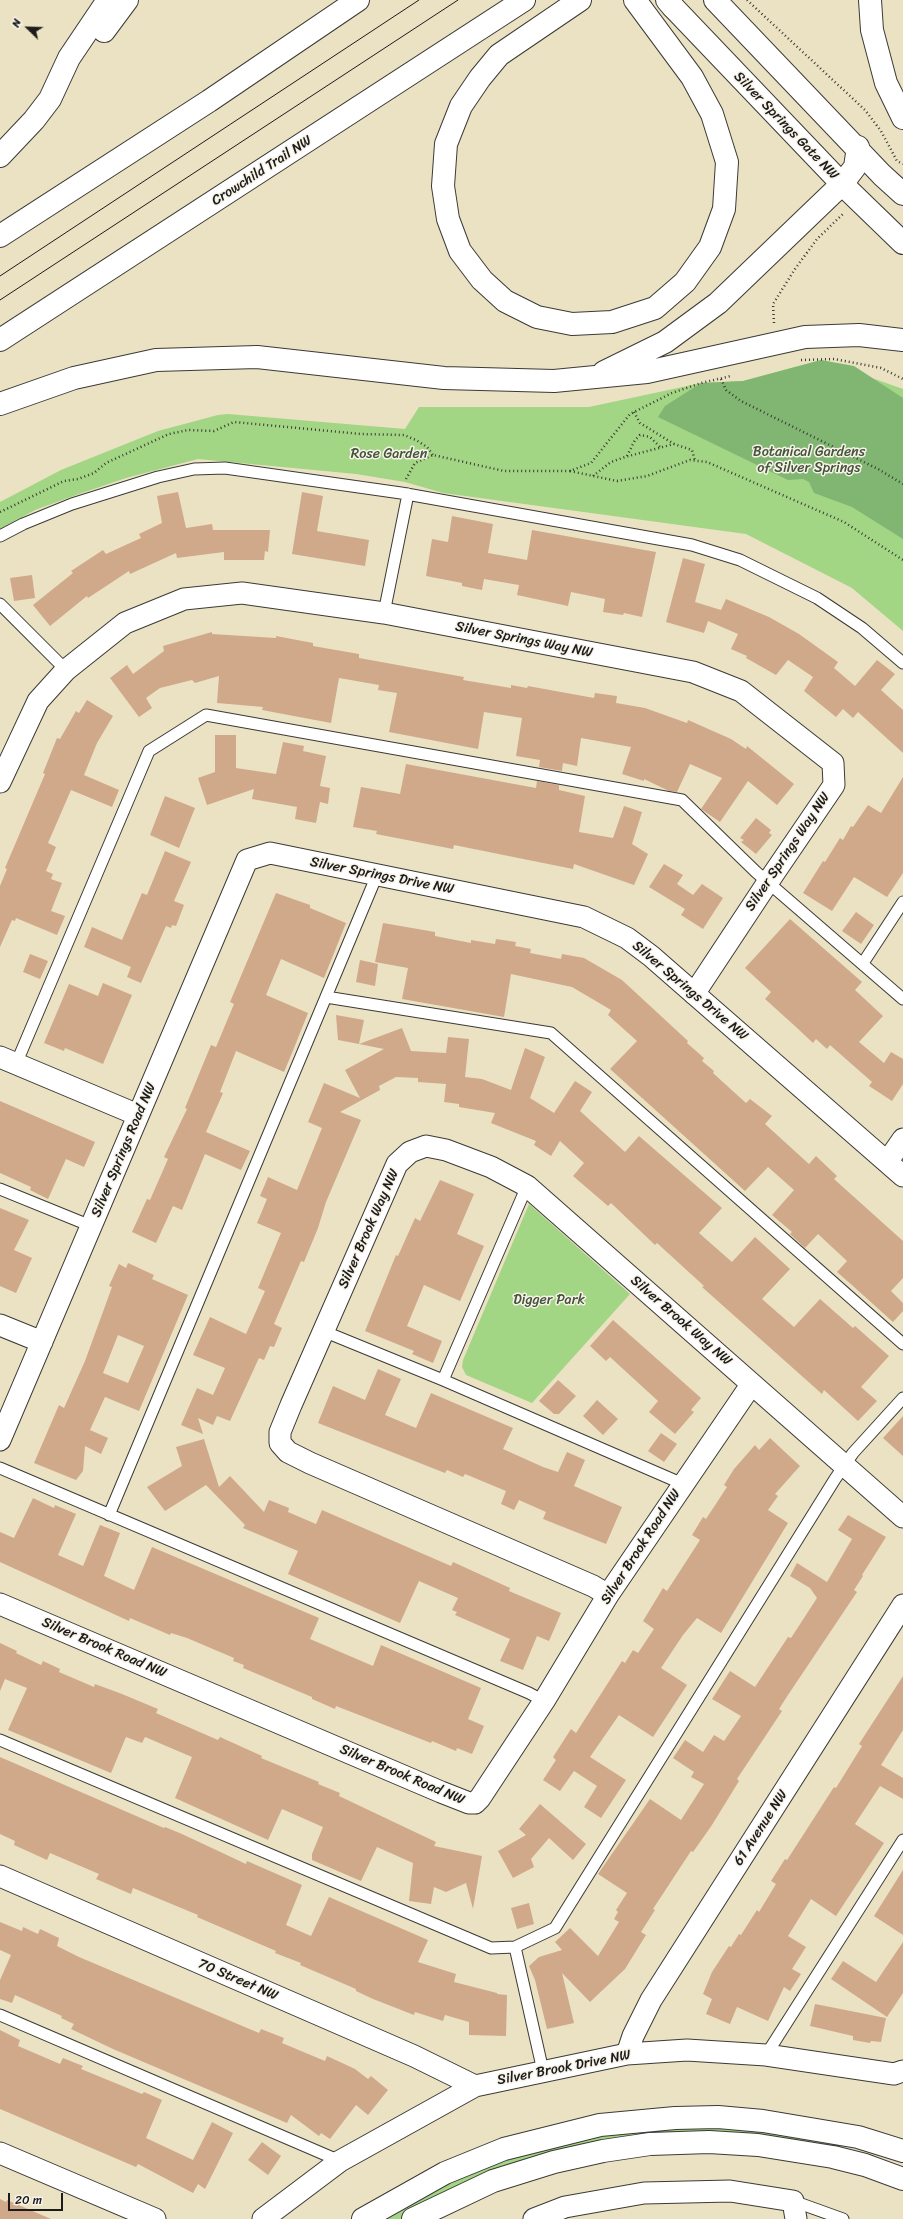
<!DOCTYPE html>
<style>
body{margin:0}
#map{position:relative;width:903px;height:2219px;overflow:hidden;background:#ebe2c3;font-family:Sriracha,sans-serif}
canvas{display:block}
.north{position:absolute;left:8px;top:8px;width:40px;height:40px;-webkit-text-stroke:3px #f7f3e8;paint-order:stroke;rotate:293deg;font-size:11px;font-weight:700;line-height:16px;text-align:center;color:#1c1c1c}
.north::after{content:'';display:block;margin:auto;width:14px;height:18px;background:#1c1c1c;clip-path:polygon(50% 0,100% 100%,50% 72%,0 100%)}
.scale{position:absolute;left:8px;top:2193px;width:55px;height:18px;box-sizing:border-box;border:2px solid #1c1c1c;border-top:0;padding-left:5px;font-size:12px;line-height:14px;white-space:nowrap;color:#1c1c1c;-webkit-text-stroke:3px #f7f3e8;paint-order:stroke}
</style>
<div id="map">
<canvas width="903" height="2219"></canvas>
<div class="north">N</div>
<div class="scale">20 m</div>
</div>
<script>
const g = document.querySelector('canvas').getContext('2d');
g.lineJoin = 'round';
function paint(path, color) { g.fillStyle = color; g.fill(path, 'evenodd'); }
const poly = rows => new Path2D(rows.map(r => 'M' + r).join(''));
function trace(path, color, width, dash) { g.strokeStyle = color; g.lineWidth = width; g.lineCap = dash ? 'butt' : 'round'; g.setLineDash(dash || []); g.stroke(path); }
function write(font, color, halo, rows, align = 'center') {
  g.font = font + ' Sriracha,sans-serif'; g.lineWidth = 3; g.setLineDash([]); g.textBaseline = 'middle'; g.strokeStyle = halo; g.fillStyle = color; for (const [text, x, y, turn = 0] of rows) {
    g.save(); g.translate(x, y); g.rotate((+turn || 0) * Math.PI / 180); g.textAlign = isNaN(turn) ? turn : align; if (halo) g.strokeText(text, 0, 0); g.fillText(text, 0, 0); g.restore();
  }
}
const green = poly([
 [821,360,903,389,903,631,852,588,746,534,443,493,405,482,356,474,198,459,126,478,79,494,35,510,0,529,0,502,61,470,158,431,218,415,228,414,405,429,419,407,589,407,701,383,743,381],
 [529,1204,630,1294,532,1403,466,1375,462,1367,463,1360],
 [697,2124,811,2133,810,2143,668,2137,410,2213,400,2219,375,2219,451,2178,557,2141]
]);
const forest = poly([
 [821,360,854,366,903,398,903,539,852,507,814,493,809,482,803,479,788,480,658,417,665,406,701,383,743,381]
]);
const building = poly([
 [178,492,186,528,212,524,213,530,270,530,268,552,265,551,264,560,224,560,224,552,177,558,176,553,130,574,129,571,88,598,87,596,50,626,33,605,73,573,71,571,103,550,106,554,141,538,139,534,162,523,157,496],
 [302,492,323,496,317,531,369,540,365,566,292,554],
 [452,516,493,524,488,553,527,560,532,530,656,552,642,617,624,613,623,615,603,612,605,599,571,592,568,606,517,595,519,585,484,579,482,590,462,586,462,583,426,576,432,539,448,542],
 [683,558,705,564,695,602,721,610,726,599,769,617,799,634,838,662,834,668,855,686,877,660,895,674,881,690,903,710,903,753,858,712,853,718,843,709,836,717,804,691,813,677,788,660,776,675,746,658,747,656,731,649,738,634,708,621,704,633,666,622],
 [32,575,35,598,14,601,10,578],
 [212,632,212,634,276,638,276,636,313,643,313,646,359,654,359,658,464,677,463,680,511,688,511,685,527,688,528,686,594,698,595,693,617,696,616,703,645,708,687,723,688,720,731,739,746,749,747,746,794,784,777,805,748,781,720,822,701,809,722,778,690,764,677,792,669,791,644,779,644,781,622,774,631,747,581,738,577,766,563,763,562,771,539,767,540,760,516,756,522,718,484,712,478,749,389,732,397,693,378,690,379,685,339,678,331,723,262,710,263,707,217,703,219,676,195,683,192,680,160,688,146,698,152,708,139,717,110,678,127,665,133,674,164,651,163,646],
 [87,700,113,716,97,743,84,775,119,790,112,807,71,790,48,843,56,847,46,871,53,874,51,879,62,883,51,911,65,916,57,935,16,918,15,921,12,920,0,947,0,886,7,869,5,868,45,774,43,773,57,738,60,739,76,711,79,713],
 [215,735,236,735,236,768,276,774,283,742,304,746,303,751,326,756,320,786,330,788,328,804,320,802,316,823,295,819,297,807,252,799,254,789,207,805,198,778,215,772],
 [406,764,536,788,537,781,559,785,559,790,585,796,579,832,613,838,624,806,642,812,632,844,648,854,634,885,574,864,573,869,454,845,453,849,376,834,377,831,353,827,361,787,400,794],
 [903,777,903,873,887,897,854,877,832,911,803,893,823,861,825,862,840,838,843,840,851,826,853,827,868,805,881,813],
 [165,796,195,808,179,848,150,835],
 [756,818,771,830,769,833,772,835,756,854,741,842,744,840,740,838],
 [165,851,191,862,174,901,184,905,176,926,172,925,171,928,166,926,141,983,127,977,131,967,84,947,92,927,122,940,142,893,147,895],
 [664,864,683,875,677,884,693,895,702,884,723,898,703,929,681,915,685,909,649,887],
 [276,893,310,905,310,908,346,923,324,978,281,959,266,995,308,1013,292,1053,284,1072,236,1051,220,1092,223,1093,206,1132,250,1151,241,1170,205,1154,182,1210,173,1206,156,1243,132,1232,147,1199,150,1200,168,1159,164,1157,187,1109,185,1108,211,1045,216,1047,234,1004,230,1002],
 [856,912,874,925,861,944,842,931],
 [790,919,862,982,855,990,883,1016,859,1042,884,1063,891,1052,903,1059,903,1084,892,1101,869,1086,872,1082,830,1045,827,1049,816,1039,813,1043,796,1027,765,999,771,992,745,968],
 [383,923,435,932,435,936,471,943,471,940,495,944,496,939,516,942,515,946,531,949,530,953,561,959,562,954,584,958,622,980,688,1041,687,1043,704,1058,702,1061,714,1071,713,1073,746,1103,750,1099,772,1116,765,1124,809,1164,816,1156,837,1176,834,1179,903,1241,903,1278,891,1291,903,1303,903,1311,893,1322,853,1286,837,1272,847,1261,818,1234,805,1248,790,1234,792,1232,772,1215,794,1190,768,1167,745,1191,610,1069,637,1041,608,1015,611,1010,572,987,511,974,504,1017,402,999,408,968,375,962],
 [30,954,48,961,40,979,23,972],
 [360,960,378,964,375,986,356,982],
 [103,983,132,995,103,1064,65,1048,64,1051,44,1043,69,984,98,996],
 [336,1015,364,1020,359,1044,338,1040],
 [402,1028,411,1051,446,1053,448,1037,469,1039,465,1077,482,1079,511,1090,525,1048,545,1057,530,1098,554,1113,575,1081,592,1092,580,1111,625,1152,639,1136,722,1208,699,1233,732,1262,755,1237,790,1269,762,1299,794,1327,820,1299,853,1328,855,1326,889,1356,861,1387,877,1401,858,1421,824,1390,822,1394,702,1287,704,1286,657,1243,655,1245,611,1203,608,1206,573,1176,584,1163,560,1141,551,1156,534,1145,536,1141,491,1123,495,1113,459,1107,459,1104,444,1102,446,1084,418,1082,418,1078,396,1077,379,1086,380,1090,340,1112,361,1120,326,1202,318,1228,304,1262,301,1261,274,1324,282,1328,274,1347,270,1346,264,1360,259,1358,230,1421,217,1416,213,1425,198,1418,203,1434,181,1425,197,1388,213,1395,225,1368,193,1355,210,1317,246,1334,265,1291,258,1288,281,1233,257,1223,267,1199,260,1196,268,1177,297,1190,322,1128,308,1122,324,1083,360,1098,345,1070,384,1049,359,1044],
 [0,1101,95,1142,84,1167,66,1159,48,1199,30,1190,31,1187,0,1173],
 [440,1180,474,1194,457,1234,484,1246,460,1301,424,1285,407,1326,442,1341,433,1363,412,1354,414,1351,365,1331,396,1255,398,1256,415,1218,420,1221],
 [0,1208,29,1220,14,1250,32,1258,16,1293,0,1286],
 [128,1263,154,1275,152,1279,188,1295,139,1411,105,1397,90,1430,108,1438,101,1454,85,1446,83,1471,76,1480,34,1463,59,1405,64,1408,85,1361,112,1287,109,1286,119,1264,126,1268],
 [118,1335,144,1346,128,1383,103,1373],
 [613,1320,701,1398,691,1410,694,1412,675,1434,649,1412,658,1401,610,1357,606,1361,590,1346],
 [378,1369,401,1379,385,1415,416,1428,431,1393,513,1428,503,1449,543,1467,558,1472,567,1452,585,1460,574,1486,622,1507,606,1544,543,1519,546,1512,519,1500,514,1510,501,1504,506,1491,465,1474,463,1477,447,1470,445,1473,318,1423,333,1386,365,1400],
 [558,1380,576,1396,559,1414,554,1414,539,1401],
 [597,1400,618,1419,603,1435,583,1416],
 [903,1416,903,1456,883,1438],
 [661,1433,677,1444,664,1462,648,1451],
 [770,1438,800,1466,775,1494,778,1496,768,1510,788,1523,721,1633,697,1618,683,1635,661,1668,687,1685,653,1737,619,1715,590,1757,626,1780,601,1818,584,1807,597,1786,574,1771,560,1791,543,1780,556,1760,553,1757,571,1729,576,1733,622,1661,625,1663,633,1650,638,1653,654,1629,643,1621,663,1588,667,1591,700,1540,692,1535,703,1517,706,1519,727,1487,724,1485,734,1469,755,1445,759,1450],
 [204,1439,219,1487,230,1476,264,1512,269,1500,289,1508,288,1512,316,1524,322,1510,451,1566,453,1562,510,1588,509,1591,561,1613,549,1641,537,1636,523,1670,500,1661,510,1639,455,1615,457,1612,452,1610,458,1598,419,1581,400,1623,288,1574,298,1551,243,1528,245,1525,206,1485,165,1511,147,1487,182,1466,176,1447],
 [33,1498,54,1508,55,1505,76,1514,58,1555,83,1566,100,1525,120,1533,104,1576,134,1590,152,1547,319,1618,310,1639,373,1666,381,1645,481,1688,468,1719,484,1726,472,1754,457,1748,456,1751,432,1741,431,1743,336,1706,335,1709,312,1699,312,1697,243,1668,244,1665,233,1661,234,1658,187,1638,171,1633,170,1635,130,1618,129,1621,0,1562,0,1532,14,1538],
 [848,1515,886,1537,862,1575,863,1576,854,1590,857,1592,788,1695,779,1709,782,1711,737,1779,739,1781,712,1825,693,1852,691,1851,653,1909,655,1910,641,1932,646,1935,625,1969,590,2002,562,1973,574,2023,547,2029,535,1980,529,1966,539,1957,562,1950,555,1942,570,1928,598,1956,619,1922,614,1919,618,1912,616,1910,627,1893,598,1874,650,1799,681,1820,704,1784,691,1777,694,1772,673,1758,685,1740,703,1752,714,1735,724,1741,741,1716,712,1699,730,1671,755,1687,788,1637,791,1638,817,1598,810,1588,790,1576,797,1563,827,1582,852,1539,838,1530],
 [0,1643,17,1651,16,1653,41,1665,43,1661,60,1669,59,1672,94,1687,95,1684,122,1694,158,1709,156,1713,218,1740,220,1737,262,1756,261,1758,319,1782,318,1784,340,1793,339,1796,436,1842,434,1846,482,1856,473,1909,466,1883,446,1892,434,1887,431,1904,409,1901,413,1863,377,1847,361,1881,312,1860,312,1854,323,1827,282,1809,268,1840,175,1798,192,1757,145,1737,142,1743,126,1737,111,1773,8,1730,27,1688,5,1679,0,1691],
 [903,1676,903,1730,881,1765,903,1778,903,1799,880,1786,855,1824,884,1843,836,1916,811,1899,788,1936,806,1947,792,1969,801,1974,790,1991,784,1987,768,2021,737,2007,730,2024,706,2014,712,1999,703,1994,712,1972,729,1946,731,1947,739,1934,741,1935,757,1910,759,1912,776,1884,771,1881,785,1859,787,1860,834,1787,836,1788,862,1746,859,1744],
 [0,1757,164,1828,165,1827,182,1834,246,1864,247,1861,302,1885,286,1925,311,1936,329,1897,428,1940,418,1962,456,1974,454,1982,497,1993,497,1994,507,1995,506,2036,469,2035,469,2022,445,2015,443,2021,415,2012,414,2015,373,1999,356,1991,356,1989,300,1965,301,1963,275,1953,276,1951,197,1917,198,1915,133,1888,131,1894,96,1879,99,1874,50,1853,47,1860,14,1845,15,1841,0,1834],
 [540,1804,586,1844,573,1860,549,1838,531,1859,534,1867,513,1878,498,1851,526,1835,519,1829],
 [903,1870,903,1935,874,1916],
 [529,1903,534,1924,517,1929,511,1908],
 [0,1922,22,1931,23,1927,38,1934,40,1929,59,1938,57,1946,79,1957,259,2033,261,2029,284,2038,282,2043,325,2061,327,2056,355,2069,368,2079,371,2076,388,2090,368,2115,356,2105,330,2139,321,2133,319,2136,291,2115,287,2123,113,2049,71,2029,74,2024,61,2018,62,2016,15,1995,12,2003,0,1999,0,1980,11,1955,0,1950],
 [903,1942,903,1993,887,2017,831,1979,843,1961,876,1982],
 [815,2004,886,2018,881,2042,871,2041,870,2043,853,2040,853,2036,810,2026],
 [0,2030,20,2040,18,2046,60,2064,63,2058,83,2066,81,2069,142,2094,144,2092,162,2100,146,2138,193,2160,212,2122,233,2133,205,2189,198,2184,193,2193,138,2164,136,2167,0,2109],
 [262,2142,281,2156,268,2175,248,2160],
 [0,2199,6,2202,7,2200,51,2219,0,2219]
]);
const path = poly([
 [747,0,865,110,881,131,897,161,903,164],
 [774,323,773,304,795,269,817,239,844,213],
 [801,360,834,359,881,368,903,379],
 [721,379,726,390,741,401,878,469,903,484],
 [634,412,640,423,674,444],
 [627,456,635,440,640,435,650,437,660,447],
 [570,471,617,481,647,476,690,460,707,462,844,522,903,560],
 [593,476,611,462,625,457,674,444,692,450,695,461],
 [406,479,415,463,433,455,504,471,570,471,591,463,630,414,672,393,701,383,731,376],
 [0,512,64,481,78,479,94,473,106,463,169,434,188,430,214,431,234,422,361,434,404,435,416,440,427,447,433,455]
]);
const service = poly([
 [0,536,23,524,72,504,158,477,194,469,225,468,401,493,692,545,740,560,817,598,862,628,903,663],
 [0,604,66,670],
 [384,613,408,494],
 [863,963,903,902],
 [326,997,551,1033,903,1344],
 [16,1064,149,751,206,715,682,800,756,872,903,999],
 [0,1189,91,1226],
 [323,1331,443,1380,683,1484],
 [443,1380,527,1186],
 [0,1468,529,1693,544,1701],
 [109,1515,377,875],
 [0,1740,491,1948,515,1947,555,1928,835,1479,853,1453,903,1398],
 [515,1947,543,2071],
 [0,2015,340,2161],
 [766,2055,903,1840],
 [793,2201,843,2219]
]);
const minor = poly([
 [0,782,38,701,66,670,125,623,184,599,242,593,384,613,693,672,741,691,833,763,834,785,768,882,694,994],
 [0,1057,138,1115],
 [887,1162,903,1139],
 [0,1325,42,1342],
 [0,1440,247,860,270,853,584,917,627,938,651,956,903,1176],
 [608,1595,593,1586,310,1463,288,1452,280,1443,280,1432,291,1405,397,1164,410,1152,426,1146,446,1150,491,1167,527,1186,903,1517],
 [0,1604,441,1792,469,1803,475,1803,480,1798,544,1701,608,1595,751,1385],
 [0,1876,414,2056,475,2086],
 [627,2054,633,2036,651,2000,903,1605],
 [0,2153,155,2219],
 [263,2219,340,2161,475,2086,627,2054,687,2050,766,2055,894,2074,903,2071],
 [534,2219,565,2207,644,2193,730,2191,793,2201,796,2219]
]);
const tertiary = poly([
 [715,0,882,175,903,194],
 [673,7,842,184,903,243],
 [363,2219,445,2173,504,2149,600,2125,675,2118,718,2117,763,2121,858,2137,903,2151],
 [413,2219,493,2181,554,2162,603,2151,650,2144,709,2142,758,2145,833,2157,865,2165,903,2179]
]);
const secondary = poly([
 [667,0,673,7]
]);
const motorway = poly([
 [580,0,499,55,480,78,461,106,446,144,443,186,448,219,460,251,482,280,505,301,537,317,572,324,612,322,655,308,685,282,710,247,724,209,727,162,712,114,692,77,635,0],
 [870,0,872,30,886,83,903,118],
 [104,31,127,0],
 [0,156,34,120,50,99,69,58,108,0],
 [0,236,209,101,358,0],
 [0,340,524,0],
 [604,372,665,342,718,303,842,184,855,167,858,147],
 [0,404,74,378,156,360,257,357,444,378,554,381,647,372,805,337,859,335,903,340]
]);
const tram = poly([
 [0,276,419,0],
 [0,300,458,0]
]);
const streetNames = [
 ["Silver Springs Gate NW",786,126,46],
 ["Crowchild Trail NW",262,171,-33],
 ["Silver Springs Way NW",524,640,11],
 ["Silver Springs Way NW",788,852,-56],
 ["Silver Springs Drive NW",382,876,11],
 ["Silver Springs Drive NW",690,991,40],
 ["Silver Springs Road NW",124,1150,-67],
 ["Silver Brook Way NW",369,1229,-66],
 ["Silver Brook Way NW",681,1321,41],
 ["Silver Brook Road NW",641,1547,-57],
 ["Silver Brook Road NW",104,1648,23],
 ["Silver Brook Road NW",402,1775,23],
 ["61 Avenue NW",761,1828,-57],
 ["70 Street NW",238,1980,23],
 ["Silver Brook Drive NW",564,2068,-11]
];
const parkNames = [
 ["Botanical Gardens",809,452],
 ["of Silver Springs",809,468],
 ["Rose Garden",389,454],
 ["Digger Park",549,1300]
];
paint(green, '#a2d584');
paint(forest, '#81b672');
paint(building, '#d0a98b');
trace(service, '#3b3a35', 13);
trace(minor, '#3b3a35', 23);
trace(tertiary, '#3b3a35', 24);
trace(secondary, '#3b3a35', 24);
trace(motorway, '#3b3a35', 24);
trace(path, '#3b3a35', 2.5, [1, 3]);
trace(service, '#fff', 11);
trace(minor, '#fff', 21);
trace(tertiary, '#fff', 22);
trace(secondary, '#fff', 22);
trace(motorway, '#fff', 22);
trace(tram, '#1c1c1c', 1);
write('14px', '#1c1c1c', '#f7f3e8', streetNames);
write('14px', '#44543b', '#f7f3e8', parkNames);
</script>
